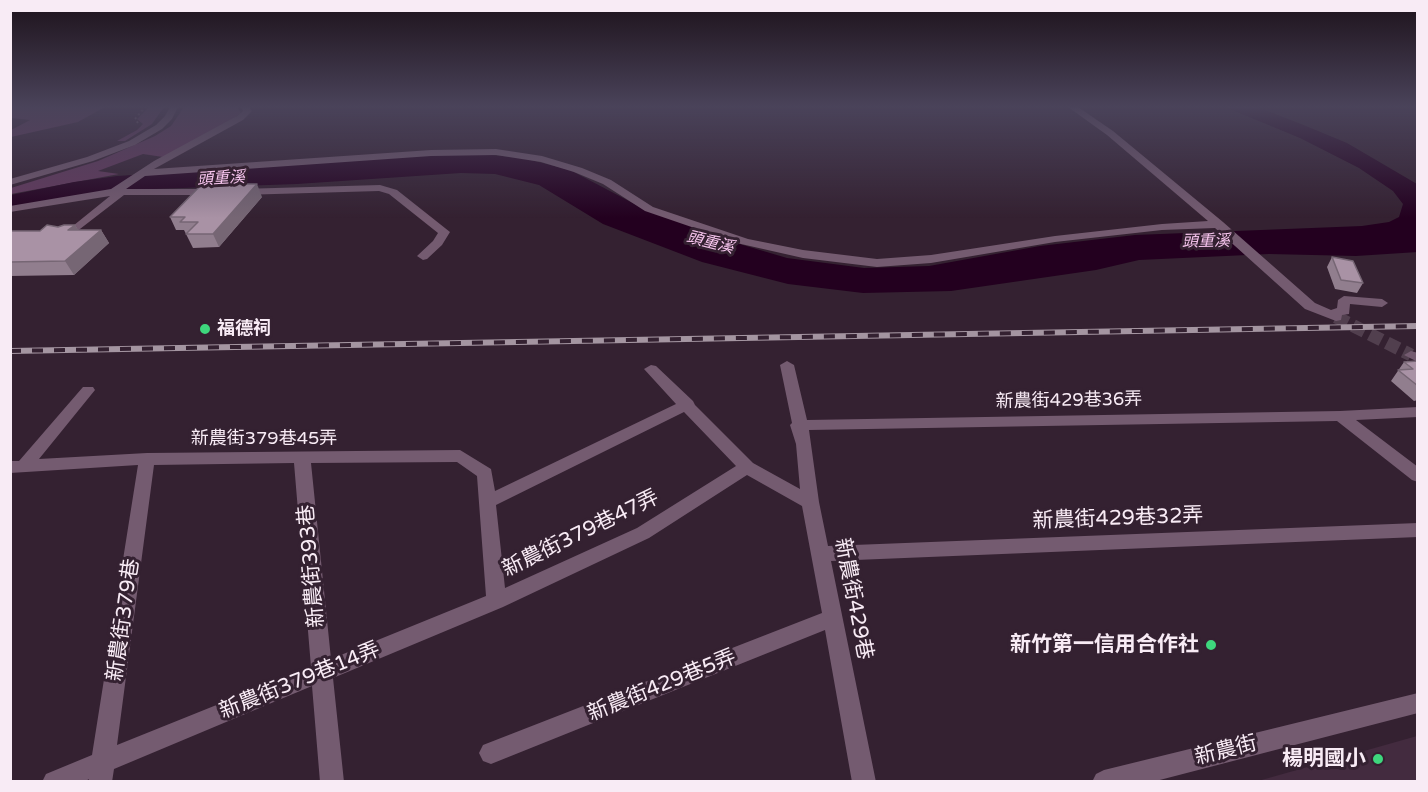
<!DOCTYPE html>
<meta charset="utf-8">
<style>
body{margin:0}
#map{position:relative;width:1428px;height:792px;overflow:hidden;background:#342131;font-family:"Varela Round",sans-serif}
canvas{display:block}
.frame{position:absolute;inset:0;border:12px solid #f8ebf5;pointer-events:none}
</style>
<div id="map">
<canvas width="1428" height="792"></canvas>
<div class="frame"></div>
</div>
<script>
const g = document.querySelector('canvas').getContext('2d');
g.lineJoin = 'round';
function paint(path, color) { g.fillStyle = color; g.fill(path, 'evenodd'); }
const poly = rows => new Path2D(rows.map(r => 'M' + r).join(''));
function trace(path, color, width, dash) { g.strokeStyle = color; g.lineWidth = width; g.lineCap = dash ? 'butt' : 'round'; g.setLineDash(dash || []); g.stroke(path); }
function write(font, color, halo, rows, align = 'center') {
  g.font = font + ' "Varela Round","Noto Sans TC",sans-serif'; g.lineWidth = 6; g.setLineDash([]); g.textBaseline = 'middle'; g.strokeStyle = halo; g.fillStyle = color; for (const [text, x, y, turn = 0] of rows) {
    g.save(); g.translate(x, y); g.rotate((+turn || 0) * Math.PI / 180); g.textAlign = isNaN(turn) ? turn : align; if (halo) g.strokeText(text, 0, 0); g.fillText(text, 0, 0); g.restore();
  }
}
const built = poly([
 [1417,736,1417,781,1258,781]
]);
const green = poly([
 [11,107,105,107,78,122,11,137,11,130,30,120,11,118],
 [164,107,152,124,125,141,117,141,137,130,143,124,137,119,148,108],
 [184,107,237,107,241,113,223,126,163,157,143,154,98,171,119,174,11,194,11,188,98,161,155,136,171,126]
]);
const water = poly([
 [1225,107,1257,107,1301,124,1347,143,1417,184,1418,252,1356,256,1269,254,1139,260,1096,270,951,291,863,293,788,284,702,262,603,224,539,185,495,174,461,173,297,184,125,190,11,207,11,195,74,182,117,176,434,155,492,155,523,158,570,170,646,210,743,245,787,258,864,268,929,266,1040,246,1135,235,1362,226,1389,222,1399,217,1403,204,1393,191,1359,168,1300,138]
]);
const minorTunnel = poly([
 [1336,317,1411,355]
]);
const path = poly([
 [138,123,135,119,145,107]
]);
const minor = poly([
 [170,107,178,107,172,119,162,129,135,145,93,161,10,185,10,179,87,157,129,141,156,125,165,116,170,107],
 [241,107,249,107,252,111,243,120,154,169,431,150,496,149,542,156,582,168,611,180,653,207,748,239,803,250,877,259,931,255,1055,236,1162,224,1208,221,1107,135,1068,107,1078,107,1113,131,1223,222,1315,303,1331,310,1337,308,1338,300,1344,296,1382,299,1388,303,1382,307,1350,304,1349,314,1342,315,1341,320,1336,321,1305,309,1215,228,1162,230,1055,242,931,263,877,267,803,258,741,244,645,211,603,184,574,172,541,162,496,155,431,156,145,176,126,189,216,189,221,192,216,195,124,195,67,239,63,238,63,234,110,196,10,212,10,206,111,189,154,161,237,116,243,111,241,107],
 [380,185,397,190,450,232,442,245,427,259,423,260,417,256,433,241,438,233,389,194,379,191,240,195,235,192,240,189,380,185],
 [1411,351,1418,353,1418,362,1404,355,1411,351],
 [787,361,794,365,807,420,1340,411,1418,407,1418,417,1356,420,1418,467,1418,482,1412,480,1337,421,809,430,819,502,828,546,1418,523,1418,537,831,561,876,782,852,782,825,630,491,764,483,761,479,753,483,745,822,613,802,506,747,475,649,538,503,607,333,678,344,782,320,782,312,686,114,769,112,782,88,782,89,779,84,782,42,782,46,774,92,755,138,465,10,473,10,461,19,461,83,387,93,387,95,390,39,459,147,453,460,450,491,469,495,491,676,404,644,369,651,365,656,366,693,401,695,405,753,463,800,489,796,444,790,425,792,423,780,365,787,361],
 [684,412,736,466,637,528,505,588,496,505,684,412],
 [457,462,477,476,486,596,331,659,311,463,457,462],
 [294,463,311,667,117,745,154,465,294,463],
 [1418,693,1418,713,1152,782,1092,782,1096,774,1104,770,1418,693]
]);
const rail = poly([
 [10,351,1418,326]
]);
const wall = poly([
 [262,197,219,247,193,248,184,230,176,230,170,217],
 [75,225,78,230,101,230,109,243,74,275,10,276,10,231,40,231],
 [1332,257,1363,283,1357,293,1335,289,1327,267],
 [1418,361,1418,400,1414,401,1391,381,1404,362]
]);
const shadedWall = poly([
 [257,184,262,197,219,247,213,234],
 [75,225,83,238,68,230],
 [101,230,109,243,74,275,65,261]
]);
const building = poly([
 [202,184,257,184,213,234,186,234,198,222,180,222,185,217,170,217,202,184],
 [47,225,58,227,64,225,75,225,68,230,101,230,65,261,10,262,10,231,40,231,47,225],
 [1332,257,1353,261,1363,283,1341,280,1332,257],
 [1418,361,1418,386,1398,370,1413,369,1404,362,1418,361]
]);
const markers = [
 [205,329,6,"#3ed77d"],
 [1211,645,6,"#3ed77d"],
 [1378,759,6,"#3ed77d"]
];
const farWaternames = [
 ["頭重溪",221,179,-3],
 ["頭重溪",1206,242,-1],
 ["頭重溪",710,243,14]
];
const poiNames = [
 ["福德祠",217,329]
];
const streetNames = [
 ["新農街429巷36弄",1069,401,-1],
 ["新農街379巷45弄",264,439]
];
const nearStreetnames = [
 ["新農街429巷32弄",1118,519,-2],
 ["新農街379巷47弄",581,534,-26],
 ["新農街393巷",312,566,-95],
 ["新農街429巷",853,599,79],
 ["新農街379巷",124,620,-82],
 ["新農街379巷14弄",300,681,-22],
 ["新農街429巷5弄",662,686,-22],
 ["新農街",1226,751,-14]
];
const nearPoinames = [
 ["新竹第一信用合作社",1199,645],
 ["楊明國小",1366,759]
];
paint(built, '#432b3f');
paint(green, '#63395d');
paint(water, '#23001f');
trace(minorTunnel, '#513f4e', 13, [13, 6]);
trace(path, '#736270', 2, [2, 3]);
paint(minor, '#745b70');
trace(rail, '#a495a1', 6);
trace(rail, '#342131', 4, [11]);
paint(wall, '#917e8e');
paint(shadedWall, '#766674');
paint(building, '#a992a5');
trace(building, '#766674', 1.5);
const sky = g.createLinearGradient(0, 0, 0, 218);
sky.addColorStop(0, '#1d121b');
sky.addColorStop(0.49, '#4a435a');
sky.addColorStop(1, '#4a435a00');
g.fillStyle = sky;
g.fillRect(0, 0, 1428, 218);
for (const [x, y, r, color] of markers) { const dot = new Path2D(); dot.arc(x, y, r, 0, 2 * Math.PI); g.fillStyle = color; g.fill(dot); trace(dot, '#342131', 2); }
write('italic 16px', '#f6c4ed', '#342131', farWaternames);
write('bold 18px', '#f8ebf5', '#342131', poiNames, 'left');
write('18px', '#f8ebf5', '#342131', streetNames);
write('21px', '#f8ebf5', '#342131', nearStreetnames);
write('bold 21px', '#f8ebf5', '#342131', nearPoinames, 'right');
</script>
